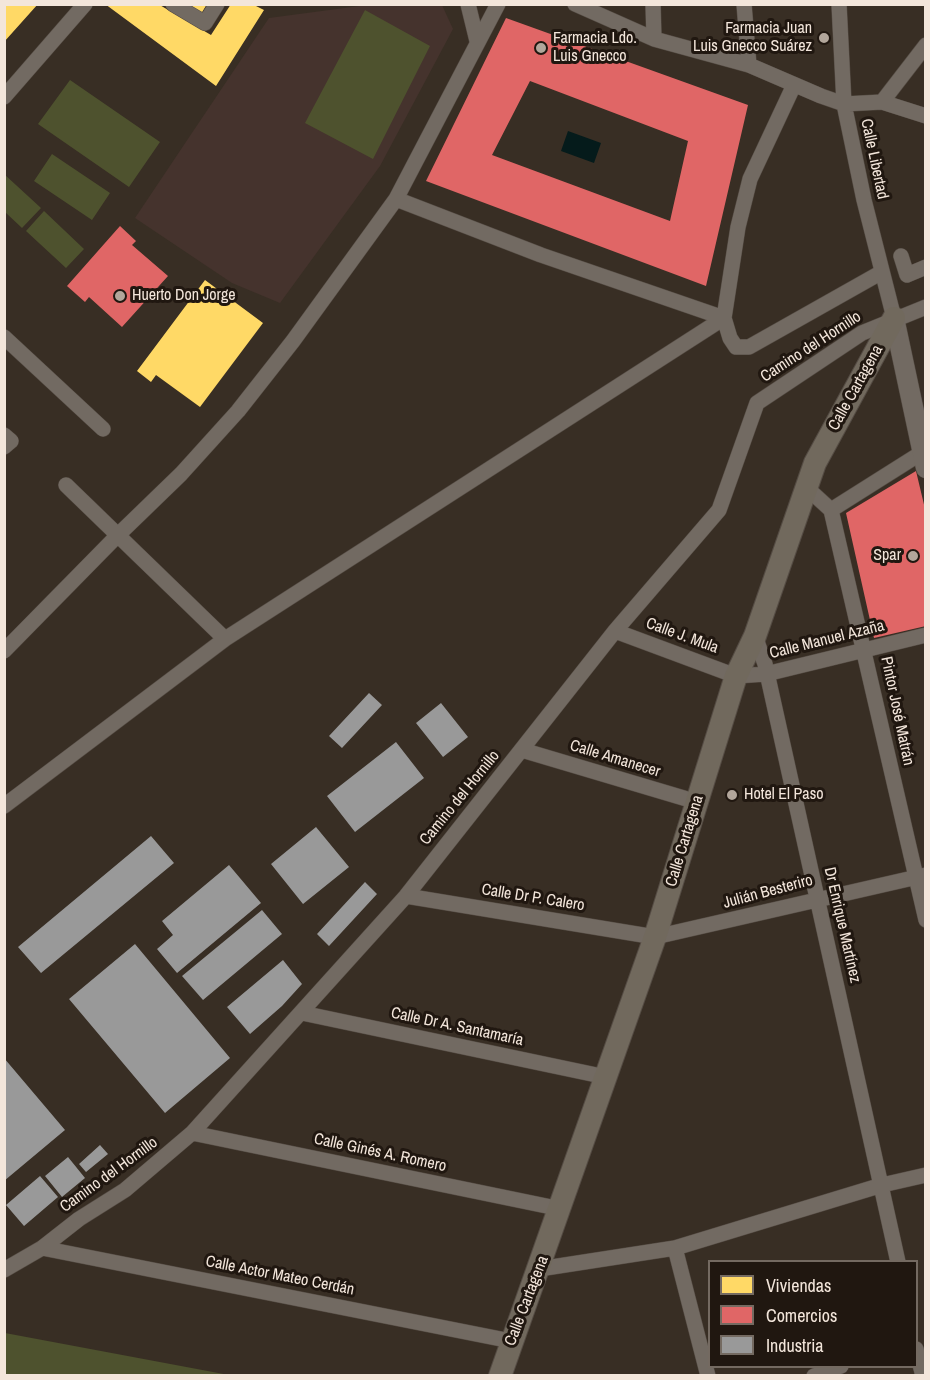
<!DOCTYPE html>
<meta charset="utf-8">
<style>
body{margin:0}
#map{position:relative;width:930px;height:1380px;overflow:hidden;background:#382e24;font-family:"Archivo Narrow",sans-serif}
canvas{display:block}
.frame{position:absolute;inset:0;border:6px solid #f3e6db;pointer-events:none}
.legend{position:absolute;left:708px;top:1260px;width:210px;height:108px;box-sizing:border-box;background:#201710;border:2px solid #746a61;margin:0;padding:8px 10px;list-style:none;font-size:18px;color:#f3e6db}
.legend li{display:flex;align-items:center;gap:12px;height:30px}
.legend b{width:30px;border:2px solid #746a61}
</style>
<div id="map">
<canvas width="930" height="1380"></canvas>
<div class="frame"></div>
<ul class="legend">
<li><b style="height:16px;background:#ffd966"></b>Viviendas</li>
<li><b style="height:16px;background:#e06666"></b>Comercios</li>
<li><b style="height:16px;background:#999"></b>Industria</li>
</ul>
</div>
<script>
const g = document.querySelector('canvas').getContext('2d');
g.lineJoin = 'round';
function paint(path, color) { g.fillStyle = color; g.fill(path, 'evenodd'); }
const poly = rows => new Path2D(rows.map(r => 'M' + r).join(''));
function trace(path, color, width, dash) { g.strokeStyle = color; g.lineWidth = width; g.lineCap = dash ? 'butt' : 'round'; g.setLineDash(dash || []); g.stroke(path); }
function write(font, color, halo, rows, align = 'center') {
  g.font = font + ' "Archivo Narrow",sans-serif'; g.lineWidth = 6; g.setLineDash([]); g.textBaseline = 'middle'; g.strokeStyle = halo; g.fillStyle = color; for (const [text, x, y, turn = 0] of rows) {
    g.save(); g.translate(x, y); g.rotate((+turn || 0) * Math.PI / 180); g.textAlign = isNaN(turn) ? turn : align; if (halo) g.strokeText(text, 0, 0); g.fillText(text, 0, 0); g.restore();
  }
}
const education = poly([
 [367,5,442,5,453,29,380,166,280,303,232,283,135,218,269,18]
]);
const green = poly([
 [365,10,430,46,373,159,305,123],
 [70,80,160,142,129,187,38,124],
 [52,154,110,193,92,220,34,181],
 [4,174,41,208,22,228,5,212],
 [44,211,84,249,66,268,26,231],
 [4,1333,5,1333,229,1375,5,1375]
]);
const water = poly([
 [568,131,601,143,594,163,561,151]
]);
const homes = poly([
 [4,4,38,4,4,42],
 [105,4,158,4,211,35,231,4,252,4,264,10,216,86],
 [185,4,207,4,201,14],
 [205,280,263,323,200,407,156,375,151,382,137,371]
]);
const shops = poly([
 [506,18,748,105,706,286,426,181],
 [530,81,688,141,670,221,492,155],
 [120,226,136,241,132,245,168,276,122,327,89,297,85,302,67,286],
 [916,471,926,513,926,626,874,638,846,513]
]);
const industry = poly([
 [369,693,382,705,342,748,329,736],
 [441,703,468,737,443,757,416,723],
 [396,742,424,778,355,832,327,796],
 [316,827,349,867,303,904,271,864],
 [151,836,174,863,41,973,18,947],
 [229,865,261,903,177,973,157,949,173,935,162,921],
 [365,882,377,894,329,946,317,934],
 [262,910,282,934,203,1000,182,976],
 [135,944,230,1058,165,1113,69,999],
 [283,960,302,984,282,1006,250,1034,227,1007],
 [4,1058,65,1130,4,1181],
 [100,1145,108,1154,86,1172,79,1164],
 [68,1157,85,1178,62,1197,45,1176],
 [40,1176,58,1197,24,1226,6,1205]
]);
const minor = poly([
 [173,4,205,23,217,4],
 [468,4,477,41],
 [575,4,654,39,749,65,821,96,844,104,882,102,926,116],
 [653,4,654,39],
 [744,4,749,65],
 [839,4,844,104,864,200,894,318],
 [794,85,750,179,738,227,724,318,730,338,736,347,749,347,882,272],
 [4,97,85,4],
 [882,102,926,45],
 [396,199,541,255,724,318],
 [901,256,907,275,926,267],
 [4,337,103,429],
 [4,435,11,441,4,447],
 [66,485,225,639],
 [808,489,831,510],
 [831,510,926,920],
 [831,510,926,450],
 [615,631,736,676,766,674,926,635],
 [755,636,765,664,898,1262],
 [4,651,117,536,181,474,238,411,293,341,396,199,498,4],
 [522,750,697,802],
 [4,806,225,639,724,318],
 [406,896,655,937,926,875],
 [302,1013,606,1077],
 [192,1133,561,1209],
 [42,1248,511,1341],
 [675,1248,708,1376],
 [539,1269,675,1248,882,1185,926,1175],
 [4,1270,42,1248,79,1219,125,1190,192,1133,406,896,615,631,719,510,757,403,862,333,926,307],
 [916,1349,923,1376],
 [814,1376,841,1366]
]);
const tertiary = poly([
 [894,318,926,468]
]);
const secondary = poly([
 [500,1376,655,937,736,676,755,636,815,463,894,318]
]);
const markers = [
 [824,38,6,"#b2a69b"],
 [541,48,6,"#b2a69b"],
 [120,296,6,"#b2a69b"],
 [913,556,6,"#b2a69b"],
 [732,795,6,"#b2a69b"]
];
const poiNames = [
 ["Farmacia Juan",812,29,"right"],
 ["Luis Gnecco Suárez",812,47,"right"],
 ["Farmacia Ldo.",553,39],
 ["Luis Gnecco",553,57],
 ["Huerto Don Jorge",132,296],
 ["Spar",901,556,"right"],
 ["Hotel El Paso",744,795]
];
const streetNames = [
 ["Calle Libertad",874,159,78],
 ["Camino del Hornillo",811,347,-33],
 ["Calle Cartagena",856,388,-61],
 ["Calle J. Mula",682,636,20],
 ["Calle Manuel Azaña",827,640,-14],
 ["Pintor José Matrán",897,711,78],
 ["Calle Amanecer",615,759,17],
 ["Camino del Hornillo",460,798,-51],
 ["Calle Cartagena",685,841,-73],
 ["Julián Besteriro",768,892,-15],
 ["Calle Dr P. Calero",533,898,9],
 ["Dr Enrique Martínez",842,925,77],
 ["Calle Dr A. Santamaría",457,1027,12],
 ["Calle Ginés A. Romero",380,1153,12],
 ["Camino del Hornillo",109,1175,-36],
 ["Calle Actor Mateo Cerdán",280,1276,11],
 ["Calle Cartagena",527,1301,-69]
];
paint(education, '#45332d');
paint(green, '#4e522e');
paint(water, '#051b1b');
paint(homes, '#ffd966');
paint(shops, '#e06666');
paint(industry, '#999');
trace(minor, '#554c44', 16);
trace(tertiary, '#554c44', 21);
trace(secondary, '#554c44', 24);
trace(minor, '#726a62', 15);
trace(tertiary, '#726a62', 20);
trace(secondary, '#71695d', 22);
for (const [x, y, r, color] of markers) { const dot = new Path2D(); dot.arc(x, y, r, 0, 2 * Math.PI); g.fillStyle = color; g.fill(dot); trace(dot, '#201710', 2); }
write('16px', '#f3e6db', '#201710', poiNames, 'left');
write('16px', '#f3e6db', '#201710', streetNames);
</script>
